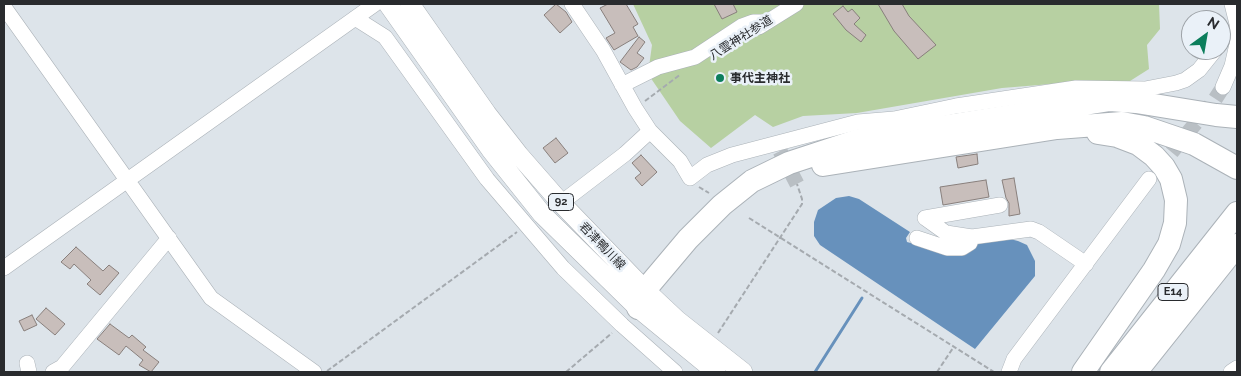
<!DOCTYPE html>
<meta charset="utf-8">
<style>
body{margin:0}
#map{position:relative;width:1241px;height:376px;overflow:hidden;background:#dde4ea;font-family:Raleway,sans-serif}
canvas{display:block}
.frame{position:absolute;inset:0;border:5px solid #292b2e;pointer-events:none}
.north{position:absolute;left:1181px;top:10px;width:50px;height:50px;box-sizing:border-box;background:#eaf1f8;border:1px solid #9da2a7;border-radius:50%;rotate:32deg;font-size:14px;font-weight:700;line-height:20px;text-align:center;color:#292b2e}
.north::after{content:'';display:block;margin:auto;width:18px;height:22px;background:#0c7e5c;clip-path:polygon(50% 0,100% 100%,50% 72%,0 100%)}
</style>
<div id="map">
<canvas width="1241" height="376"></canvas>
<div class="frame"></div>
<div class="north">N</div>
</div>
<script>
const g = document.querySelector('canvas').getContext('2d');
g.lineJoin = 'round';
function paint(path, color) { g.fillStyle = color; g.fill(path, 'evenodd'); }
const poly = rows => new Path2D(rows.map(r => 'M' + r).join(''));
function trace(path, color, width, dash) { g.strokeStyle = color; g.lineWidth = width; g.lineCap = dash ? 'butt' : 'round'; g.setLineDash(dash || []); g.stroke(path); }
function write(font, color, halo, rows, align = 'center') {
  g.font = font + ' Raleway,"Noto Sans JP",sans-serif'; g.lineWidth = 5; g.setLineDash([]); g.textBaseline = 'middle'; g.strokeStyle = halo; g.fillStyle = color; for (const [text, x, y, turn = 0] of rows) {
    g.save(); g.translate(x, y); g.rotate((+turn || 0) * Math.PI / 180); g.textAlign = isNaN(turn) ? turn : align; if (halo) g.strokeText(text, 0, 0); g.fillText(text, 0, 0); g.restore();
  }
}
const green = poly([
 [633,4,1159,4,1160,29,1147,45,1149,69,1130,81,1076,82,1002,88,857,113,803,116,773,127,755,115,711,148,680,121,648,74,652,45]
]);
const water = poly([
 [849,196,859,199,910,232,906,238,907,242,943,252,974,244,1006,238,1018,241,1027,245,1035,261,1035,276,975,349,820,245,814,236,814,222,818,210,836,198]
]);
const stream = poly([
 [815,372,862,298]
]);
const building = poly([
 [556,4,566,12,572,22,560,33,544,15,556,4],
 [608,4,626,4,638,24,633,27,638,36,614,50,606,38,615,33,600,8,608,4],
 [714,4,733,4,737,12,722,19,714,4],
 [878,4,902,4,909,16,936,45,918,59,894,31,878,4],
 [843,6,848,12,852,9,860,18,854,24,866,35,861,42,846,30,833,14,843,6],
 [639,37,645,42,637,53,644,58,637,67,631,70,620,62,639,37],
 [556,138,568,153,555,163,543,148,556,138],
 [977,154,978,164,958,168,956,157,977,154],
 [641,155,657,172,642,186,635,178,641,173,632,163,641,155],
 [1014,178,1020,214,1009,216,1009,203,1006,198,1002,180,1014,178],
 [986,180,989,197,943,205,940,187,986,180],
 [76,247,103,271,109,265,119,273,100,295,87,284,91,280,74,264,70,269,61,262,76,247],
 [46,308,65,324,55,335,36,319,46,308],
 [32,315,37,325,24,331,19,321,32,315],
 [110,324,129,338,132,335,146,347,143,350,159,362,151,372,139,365,143,360,126,346,119,355,97,339,110,324]
]);
const minorTunnel = poly([
 [780,151,797,184],
 [1157,170,1214,101,1223,87]
]);
const path = poly([
 [645,101,681,74],
 [699,187,709,193],
 [749,218,994,372],
 [718,333,802,204,802,199,797,184],
 [327,371,517,232],
 [566,372,612,333],
 [937,372,953,348]
]);
const minor = poly([
 [572,4,603,50,635,108,650,131,680,161,690,178,707,165,732,155,858,122,894,119,956,106,1076,88,1145,89,1176,83,1185,80,1199,70,1215,50],
 [4,7,211,298,314,372],
 [355,18,385,37,487,179,563,268,622,325,675,372],
 [759,27,796,4],
 [622,85,658,67,695,57,742,26,753,22,767,22],
 [1223,87,1232,66,1237,44,1237,24,1232,4],
 [561,203,625,154,650,131],
 [925,218,946,233,972,237,1031,229,1039,232,1086,264],
 [925,218,1000,205],
 [917,238,947,248,962,248,970,243,972,237],
 [4,268,375,4],
 [27,363,29,372],
 [53,372,62,367,169,238],
 [1009,372,1014,359,1149,179],
 [1231,372,1237,368]
]);
const major = poly([
 [388,4,491,150,542,214,638,308,716,372],
 [410,4,487,114,519,155,561,203,645,290,677,320,743,372]
]);
const highway = poly([
 [823,165,1057,128,1122,123,1144,127,1194,144,1237,168],
 [638,308,645,290,688,239,722,205,752,181,789,163,859,140,1110,100,1136,102,1216,115,1237,117],
 [1083,372,1154,270,1169,244,1175,223,1176,200,1171,179,1164,167,1154,156,1138,144,1117,136,1098,133],
 [1111,372,1237,213],
 [1136,372,1237,245]
]);
const markers = [
 [720,78,5,"#0c7e5c"]
];
const shields = [
 [561,202,25],
 [1173,292,30]
];
const shieldNames = [
 ["92",561,202],
 ["E14",1173,292]
];
const streetNames = [
 ["八雲神社参道",741,38,-32],
 ["君津鴨川線",602,246,46]
];
const poiNames = [
 ["事代主神社",730,78]
];
paint(green, '#b7d0a2');
paint(water, '#6791bc');
trace(stream, '#6791bc', 3);
paint(building, '#c8bebb');
trace(building, '#887f7c', 1);
trace(minorTunnel, '#b9bfc4', 15, [15, 8]);
trace(minor, '#abb2b8', 16);
trace(major, '#abb2b8', 20);
trace(highway, '#abb2b8', 24);
trace(path, '#a5aaaf', 2, [5, 2.5]);
trace(minor, '#fff', 15);
trace(major, '#fff', 19);
trace(highway, '#fff', 22);
for (const [x, y, r, color] of markers) { const dot = new Path2D(); dot.arc(x, y, r, 0, 2 * Math.PI); g.fillStyle = color; g.fill(dot); trace(dot, '#eaf1f8', 2); }
for (const [x, y, w] of shields) { const box = new Path2D(); box.roundRect(x - w / 2, y - 8.5, w, 17, 4); g.fillStyle = '#eaf1f8'; g.fill(box); trace(box, '#292b2e', 1); }
write('bold 11px', '#292b2e', null, shieldNames);
write('12px', '#292b2e', '#eaf1f8', streetNames);
write('bold 12px', '#292b2e', '#eaf1f8', poiNames, 'left');
</script>
